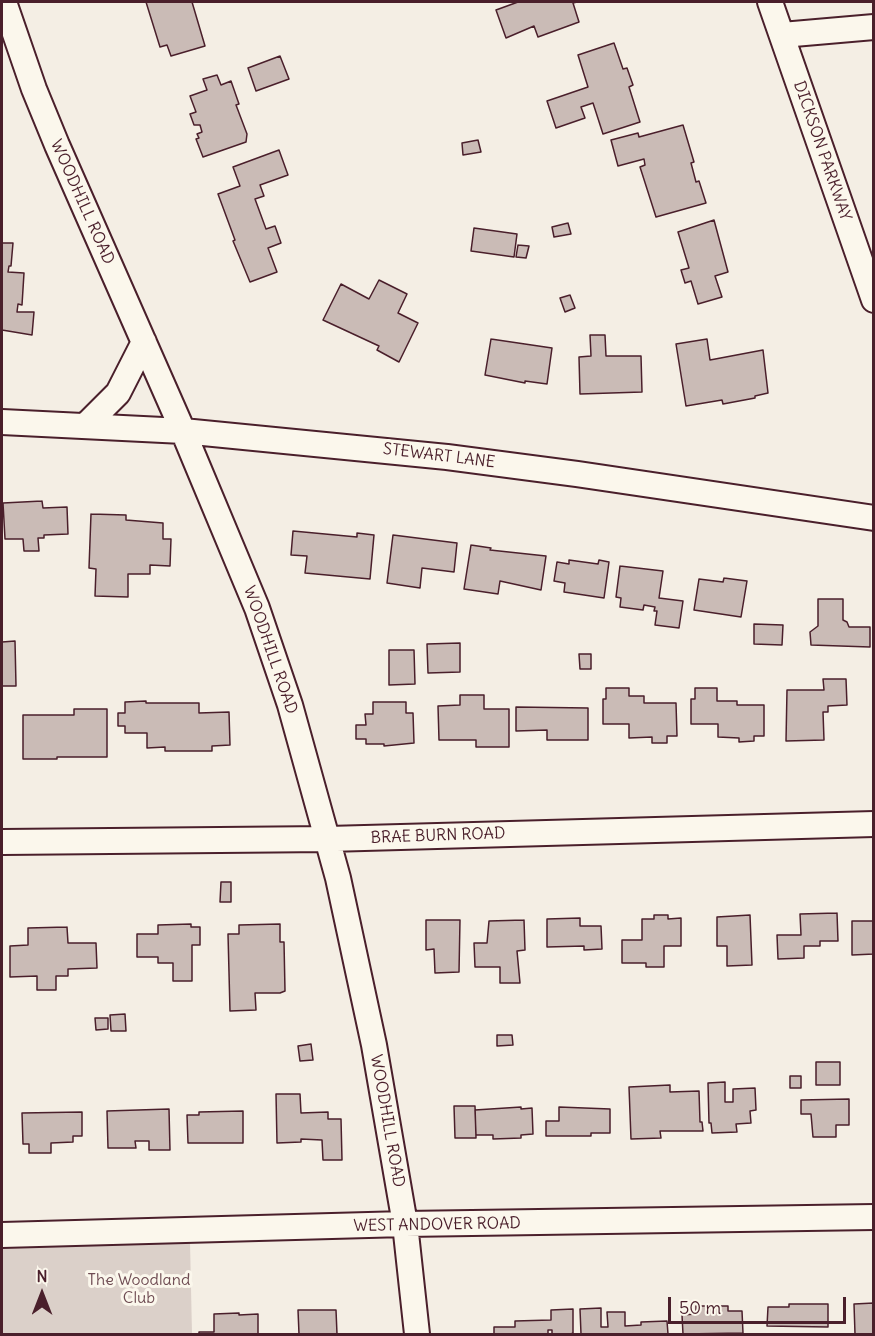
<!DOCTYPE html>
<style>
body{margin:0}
#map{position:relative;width:875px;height:1336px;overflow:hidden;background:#f4eee4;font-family:Delius,sans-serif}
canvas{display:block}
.frame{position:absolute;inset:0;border:3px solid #4a1f2b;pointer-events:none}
.north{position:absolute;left:12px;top:1264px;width:60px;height:60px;-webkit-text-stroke:4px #fbf7ec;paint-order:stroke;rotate:0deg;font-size:16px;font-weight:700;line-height:24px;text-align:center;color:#4a1f2b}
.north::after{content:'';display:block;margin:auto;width:21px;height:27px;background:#4a1f2b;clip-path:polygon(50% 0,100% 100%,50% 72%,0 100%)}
.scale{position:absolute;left:668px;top:1297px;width:178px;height:27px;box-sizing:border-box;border:3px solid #4a1f2b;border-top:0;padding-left:8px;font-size:18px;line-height:21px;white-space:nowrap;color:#4a1f2b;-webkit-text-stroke:4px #fbf7ec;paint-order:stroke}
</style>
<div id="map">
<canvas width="875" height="1336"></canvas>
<div class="frame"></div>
<div class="north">N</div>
<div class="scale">50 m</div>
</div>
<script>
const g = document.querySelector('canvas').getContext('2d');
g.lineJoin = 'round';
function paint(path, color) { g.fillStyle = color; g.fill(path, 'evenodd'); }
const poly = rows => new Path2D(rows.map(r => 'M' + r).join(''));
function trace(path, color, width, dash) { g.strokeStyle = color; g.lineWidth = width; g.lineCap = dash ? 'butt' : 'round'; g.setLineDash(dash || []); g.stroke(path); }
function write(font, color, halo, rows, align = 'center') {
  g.font = font + ' Delius,sans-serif'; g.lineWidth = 6; g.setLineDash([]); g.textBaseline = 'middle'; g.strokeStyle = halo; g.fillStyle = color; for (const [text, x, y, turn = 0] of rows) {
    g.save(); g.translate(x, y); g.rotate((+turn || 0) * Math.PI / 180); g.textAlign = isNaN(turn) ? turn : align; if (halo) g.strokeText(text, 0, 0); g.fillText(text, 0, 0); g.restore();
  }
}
const green = poly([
 [190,1242,192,1334,2,1334,2,1247]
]);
const building = poly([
 [146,2,192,2,205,46,171,56,167,45,160,47,146,2],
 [518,2,577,2,573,3,579,22,538,37,534,26,506,38,496,10,518,2],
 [614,43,623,69,627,68,633,85,629,87,640,122,603,134,593,103,581,107,585,118,556,128,547,101,588,87,578,55,614,43],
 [280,56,289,79,256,91,248,68,280,56],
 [217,75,221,85,231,81,239,104,236,105,247,134,246,142,203,157,196,139,199,138,197,134,202,132,200,125,194,125,190,114,196,112,190,96,207,90,203,79,217,75],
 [683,125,694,162,691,163,696,182,699,181,706,203,656,217,640,167,645,165,644,159,618,166,611,140,638,133,639,137,683,125],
 [478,140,481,152,463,155,462,143,478,140],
 [279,150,288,175,260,185,264,196,255,199,266,229,275,226,281,243,268,248,277,272,250,282,233,241,235,240,218,194,240,186,233,167,279,150],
 [714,220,728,272,715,276,722,297,698,304,691,281,685,283,681,270,689,268,678,232,714,220],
 [568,223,571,234,554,237,552,227,568,223],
 [474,228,517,234,514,257,471,251,474,228],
 [2,243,13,243,11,266,9,266,8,272,24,273,22,305,18,304,17,312,34,312,32,335,2,330,2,243],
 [518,245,529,246,526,258,516,257,518,245],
 [379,280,407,294,398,313,418,323,399,362,377,350,379,346,323,320,341,284,369,299,379,280],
 [570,295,575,308,565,312,560,298,570,295],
 [590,335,605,335,606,356,641,356,642,392,580,394,579,357,591,356,590,335],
 [491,339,552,348,547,384,525,381,525,383,485,375,491,339],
 [707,339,710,360,763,350,768,393,755,396,755,398,723,404,722,400,686,406,676,344,707,339],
 [42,501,43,508,67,507,68,534,44,535,44,538,38,538,39,551,24,551,23,539,5,539,3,503,42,501],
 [91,514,126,515,126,520,163,523,163,539,171,539,170,566,150,565,150,574,128,574,128,597,95,596,96,569,89,568,91,514],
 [293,531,357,537,357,533,374,535,370,579,305,573,307,556,291,555,293,531],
 [393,535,457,543,454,572,422,568,420,588,387,583,393,535],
 [471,545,491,548,490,550,546,556,541,590,500,581,498,594,464,589,471,545],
 [569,560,598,564,599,560,609,562,604,598,564,592,565,583,554,581,557,562,569,564,569,560],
 [620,566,663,571,659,598,683,601,679,628,655,625,657,611,654,611,655,607,644,605,643,610,620,607,621,598,616,597,620,566],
 [724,578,747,581,741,617,694,610,699,579,723,582,724,578],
 [818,599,843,599,843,620,847,622,849,627,870,627,870,647,811,645,810,632,818,626,818,599],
 [754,624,783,625,782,645,754,644,754,624],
 [15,641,16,686,2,686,2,642,15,641],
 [460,643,460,672,428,673,427,644,460,643],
 [389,650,414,650,415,684,389,685,389,650],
 [579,654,591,654,591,669,580,669,579,654],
 [823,679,846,679,847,705,828,706,828,712,823,712,824,740,786,741,787,690,824,690,823,679],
 [606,688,629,688,629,696,644,696,644,703,676,703,677,736,667,736,667,743,652,743,652,737,629,738,629,724,603,724,603,699,606,699,606,688],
 [695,688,717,688,717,701,737,701,737,705,764,705,764,736,754,736,754,741,739,742,739,738,718,737,718,724,691,724,691,699,695,699,695,688],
 [460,695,484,695,484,709,509,709,509,747,476,747,476,740,439,740,438,706,460,705,460,695],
 [146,701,146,703,199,703,199,713,229,712,230,745,212,746,212,751,165,751,165,747,147,748,147,733,125,733,125,726,118,726,118,713,125,713,125,702,146,701],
 [373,702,406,702,406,713,413,713,414,743,384,746,384,744,366,744,366,739,356,739,356,725,366,725,365,714,373,714,373,702],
 [516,707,588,708,588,740,547,740,547,730,516,731,516,707],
 [74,709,107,709,107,757,57,757,57,759,23,759,23,715,74,715,74,709],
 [221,882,231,882,231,902,220,902,221,882],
 [837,913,838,941,820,941,820,946,804,946,804,958,778,959,777,935,801,935,800,914,837,913],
 [654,915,668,915,668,919,681,918,681,946,664,946,664,967,646,967,646,963,622,963,622,940,642,940,642,919,654,919,654,915],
 [750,915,752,965,727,966,727,946,717,946,717,917,750,915],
 [580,918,580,926,601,926,602,949,584,950,584,946,547,947,547,919,580,918],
 [426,920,460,920,459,972,435,973,434,949,426,950,426,920],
 [524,920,525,950,517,951,520,983,500,983,500,967,475,967,474,943,487,943,489,921,524,920],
 [852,921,874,921,874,954,852,955,852,921],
 [191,924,191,927,200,927,200,945,192,945,192,981,173,981,173,963,158,963,158,957,137,957,137,934,158,934,158,925,191,924],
 [280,924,280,942,284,942,285,991,280,993,255,993,256,1010,230,1011,228,934,239,934,239,925,280,924],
 [67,927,68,943,96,943,97,968,68,969,68,976,56,976,56,990,37,990,37,976,10,977,10,946,28,945,28,928,67,927],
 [125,1014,126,1031,111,1031,110,1015,125,1014],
 [95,1018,108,1018,108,1029,96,1030,95,1018],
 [497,1035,512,1035,513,1045,497,1046,497,1035],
 [311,1044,313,1060,300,1061,298,1046,311,1044],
 [816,1062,840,1062,840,1085,816,1085,816,1062],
 [790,1076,801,1076,801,1088,790,1088,790,1076],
 [725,1082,725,1102,733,1102,733,1089,755,1088,756,1110,750,1111,751,1123,736,1124,737,1132,712,1133,711,1123,709,1123,708,1083,725,1082],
 [670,1085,670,1092,699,1091,700,1122,702,1122,703,1131,660,1131,661,1138,631,1139,629,1087,670,1085],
 [276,1094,300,1094,301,1113,328,1112,328,1119,341,1119,342,1160,323,1160,322,1140,301,1139,301,1142,277,1143,276,1094],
 [849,1099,849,1125,836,1125,836,1137,813,1137,811,1114,801,1114,801,1100,849,1099],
 [454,1106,475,1106,476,1138,455,1138,454,1106],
 [521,1107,521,1109,532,1108,533,1134,521,1135,521,1138,493,1139,493,1135,476,1135,475,1110,521,1107],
 [559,1107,610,1109,610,1133,591,1133,591,1136,546,1136,546,1121,559,1121,559,1107],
 [169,1109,170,1150,149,1150,149,1141,135,1141,136,1148,108,1148,107,1111,169,1109],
 [243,1111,243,1143,188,1143,187,1115,199,1115,199,1112,243,1111],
 [82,1112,82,1136,73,1136,73,1142,51,1143,51,1153,29,1153,29,1144,23,1144,22,1113,82,1112],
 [874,1303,874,1334,855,1334,854,1304,874,1303],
 [789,1304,828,1304,828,1327,767,1326,768,1307,789,1307,789,1304],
 [696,1306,728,1306,728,1311,742,1311,743,1333,683,1334,682,1315,696,1314,696,1306],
 [601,1308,601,1327,608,1327,607,1312,625,1312,625,1326,641,1325,641,1322,667,1321,668,1334,581,1334,580,1309,601,1308],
 [573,1309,573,1333,571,1334,552,1334,552,1330,548,1330,548,1334,494,1334,494,1327,515,1327,515,1321,551,1320,551,1310,573,1309],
 [298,1310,336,1310,337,1334,299,1334,298,1310],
 [239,1313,239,1315,258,1314,258,1334,199,1334,199,1332,214,1332,214,1314,239,1313]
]);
const street = poly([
 [4,2,34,89,57,145,183,431,257,608,290,705,338,878,374,1045,405,1224,417,1334],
 [770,2,874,300],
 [782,35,874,27],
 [2,422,183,431,447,457,577,474,874,518],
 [85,426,118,393,144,342],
 [2,842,328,839,874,824],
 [2,1235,405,1224,874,1217]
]);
const streetNames = [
 ["DICKSON PARKWAY",822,151,71],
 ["WOODHILL ROAD",82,202,66],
 ["STEWART LANE",439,456,7],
 ["WOODHILL ROAD",270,650,71],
 ["BRAE BURN ROAD",438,836,-2],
 ["WOODHILL ROAD",387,1121,80],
 ["WEST ANDOVER ROAD",437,1225,-1]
];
const parkNames = [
 ["The Woodland",139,1280],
 ["Club",139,1298]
];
paint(green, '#dbd0c9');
paint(building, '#cabbb6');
trace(building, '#4a1f2b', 1.5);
trace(street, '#4a1f2b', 28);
trace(street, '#fbf7ec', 24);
write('16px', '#4a1f2b', '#fbf7ec', streetNames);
write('16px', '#6e4b52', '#fbf7ec', parkNames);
</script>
